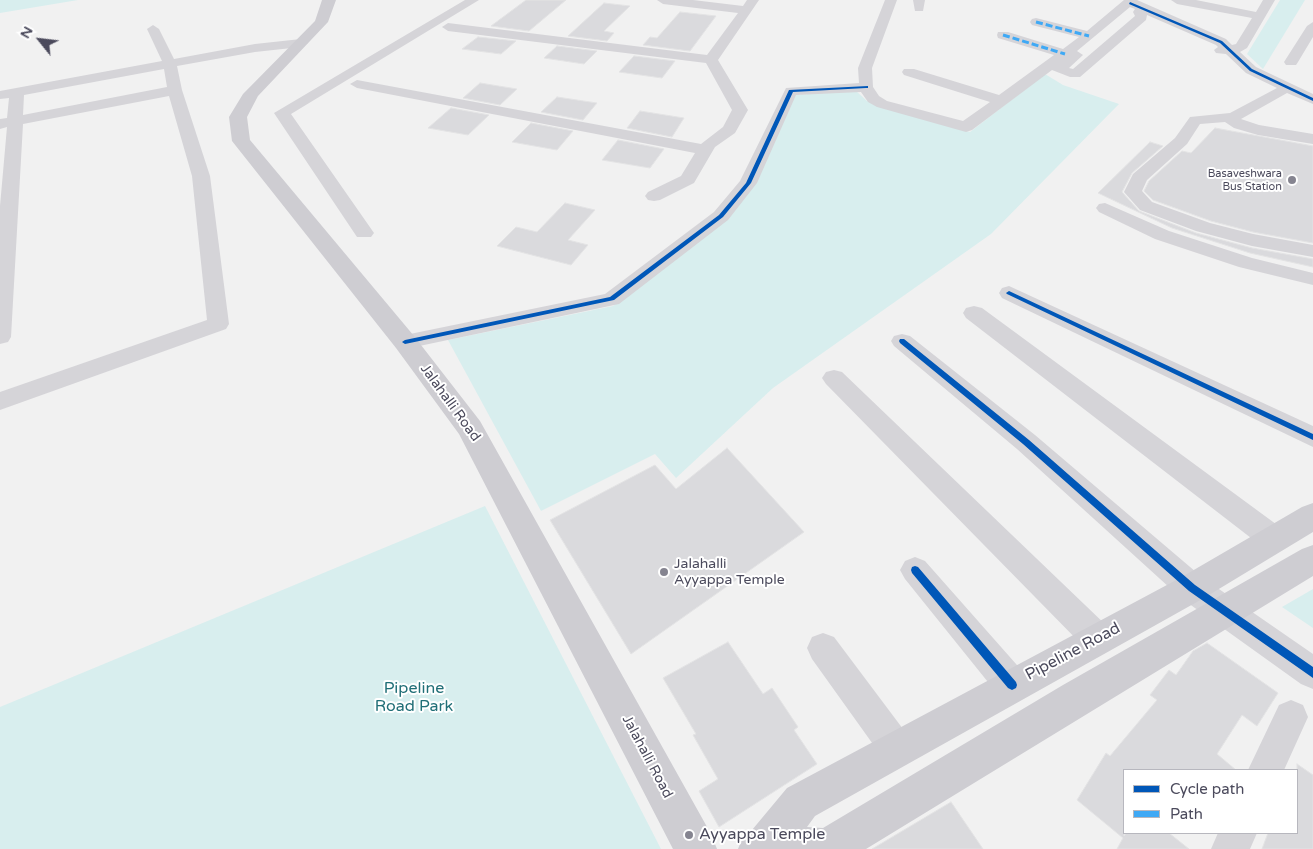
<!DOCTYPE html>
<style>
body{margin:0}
#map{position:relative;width:1313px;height:849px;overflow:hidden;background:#f1f1f1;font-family:"Varela Round",sans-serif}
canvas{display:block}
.legend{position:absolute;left:1123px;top:769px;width:175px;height:65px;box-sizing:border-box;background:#fff;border:1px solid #b7b7be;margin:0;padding:6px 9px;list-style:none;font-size:15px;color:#4b4a5c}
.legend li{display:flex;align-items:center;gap:10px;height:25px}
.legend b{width:25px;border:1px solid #b7b7be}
.north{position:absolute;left:15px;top:15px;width:50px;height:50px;-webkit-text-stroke:4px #fff;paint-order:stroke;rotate:299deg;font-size:14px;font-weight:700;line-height:20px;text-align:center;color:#4b4a5c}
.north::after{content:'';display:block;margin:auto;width:18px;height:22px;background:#4b4a5c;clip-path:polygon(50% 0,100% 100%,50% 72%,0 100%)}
</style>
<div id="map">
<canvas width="1313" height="849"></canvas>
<ul class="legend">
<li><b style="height:6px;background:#0057b8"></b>Cycle path</li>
<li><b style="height:6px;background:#3fa9f5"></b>Path</li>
</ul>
<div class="north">N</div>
</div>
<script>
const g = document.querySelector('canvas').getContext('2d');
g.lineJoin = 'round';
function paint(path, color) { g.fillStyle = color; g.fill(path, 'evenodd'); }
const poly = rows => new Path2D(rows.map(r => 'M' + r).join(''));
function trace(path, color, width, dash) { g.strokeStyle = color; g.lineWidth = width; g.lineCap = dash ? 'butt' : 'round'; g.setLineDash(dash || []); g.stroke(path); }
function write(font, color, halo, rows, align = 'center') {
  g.font = font + ' "Varela Round",sans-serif'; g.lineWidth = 4; g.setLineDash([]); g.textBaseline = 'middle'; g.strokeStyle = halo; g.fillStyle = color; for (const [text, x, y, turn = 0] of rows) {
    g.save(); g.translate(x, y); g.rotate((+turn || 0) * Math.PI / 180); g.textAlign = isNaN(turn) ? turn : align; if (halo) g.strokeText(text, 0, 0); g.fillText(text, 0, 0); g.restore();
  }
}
const green = poly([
 [0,0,78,0,0,13],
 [1280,0,1305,0,1263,69,1247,54],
 [1045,74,1063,85,1119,104,991,234,773,388,676,478,655,454,541,511,448,340,613,306,727,217,796,95,855,90,867,101,970,132],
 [485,506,661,849,0,849,0,707],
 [1313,589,1313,628,1282,607]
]);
const building = poly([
 [526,0,566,0,529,31,491,26,526,0],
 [604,3,630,6,604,31,614,33,607,41,568,36,604,3],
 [680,12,716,16,690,51,643,45,650,37,657,38,680,12],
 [478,37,516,41,501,54,462,49,478,37],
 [557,46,597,51,584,64,544,58,557,46],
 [634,56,675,61,662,78,619,72,634,56],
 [480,83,517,89,500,105,463,98,480,83],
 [557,97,597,103,583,120,541,112,557,97],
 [451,108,489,115,468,135,428,128,451,108],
 [640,111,684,118,672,137,627,128,640,111],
 [531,123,573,131,557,150,512,142,531,123],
 [1215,128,1313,146,1313,243,1253,232,1211,221,1153,200,1144,191,1149,181,1182,151,1191,153,1215,128],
 [618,140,664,149,650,168,602,160,618,140],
 [1150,142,1163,146,1132,173,1122,192,1139,211,1196,233,1252,248,1313,259,1313,267,1250,253,1172,228,1098,193,1150,142],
 [565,203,595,210,568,240,588,245,571,265,497,246,516,227,537,232,565,203],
 [727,448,804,532,631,654,550,520,655,465,676,489,727,448],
 [728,642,763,694,772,688,798,727,794,730,817,764,719,827,699,791,718,779,693,735,696,734,663,678,728,642],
 [1207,643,1278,693,1257,726,1242,715,1217,754,1236,770,1124,770,1124,836,1126,833,1169,833,1189,849,1117,849,1123,838,1077,800,1106,753,1110,756,1157,700,1150,695,1169,670,1176,675,1193,651,1207,643],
 [1297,764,1313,775,1313,849,1262,849,1268,833,1297,833,1297,764],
 [951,802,983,849,872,849,951,802]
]);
const minor = poly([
 [465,0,479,0,291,114,374,233,371,237,357,237,274,113,465,0],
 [657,0,693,0,743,6,747,0,759,0,718,60,748,110,735,133,715,147,694,183,660,200,654,201,648,200,645,196,648,192,681,176,695,153,357,88,350,84,357,80,701,144,723,127,732,110,706,63,448,31,442,27,448,23,707,55,738,13,663,4,657,0],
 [885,0,897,0,872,68,873,87,879,96,887,101,963,121,990,102,904,75,902,72,904,69,914,69,999,95,1054,55,998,38,997,35,998,32,1008,32,1063,49,1079,37,1032,25,1030,22,1032,19,1036,18,1087,31,1124,0,1137,0,1226,39,1232,45,1236,44,1252,18,1177,4,1171,0,1196,0,1256,12,1263,0,1275,0,1247,48,1240,52,1256,67,1313,94,1313,104,1287,93,1241,119,1259,125,1313,134,1313,144,1258,135,1234,128,1225,122,1200,124,1187,144,1147,180,1142,191,1152,202,1210,223,1253,234,1313,245,1313,257,1252,246,1196,231,1140,210,1124,192,1133,174,1175,138,1190,117,1230,113,1277,88,1246,73,1226,54,1216,53,1214,50,1218,47,1216,45,1147,15,1146,20,1080,77,1070,77,1052,70,972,130,966,132,877,107,868,102,861,92,796,95,757,183,728,220,619,304,405,349,397,347,394,342,397,337,405,335,605,294,714,212,740,181,786,88,859,83,858,68,885,0],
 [1130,7,1135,9,1133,12,1135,16,1073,69,1069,68,1083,55,1077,51,1130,7],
 [913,0,925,0,923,11,915,11,913,0],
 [1313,22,1313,37,1298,62,1296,65,1286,65,1284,62,1307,26,1313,22],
 [153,25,159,29,174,59,255,44,301,39,308,43,301,47,255,52,177,66,182,90,210,176,229,324,226,329,0,410,0,392,207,320,192,176,169,96,23,124,11,337,8,342,0,344,0,206,7,127,0,129,0,119,7,118,9,98,0,99,0,91,162,61,147,29,153,25],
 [164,69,167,87,23,115,24,95,164,69],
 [1105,203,1169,231,1252,258,1313,273,1313,285,1239,267,1155,239,1099,212,1096,208,1099,204,1105,203],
 [1009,286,1313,426,1313,447,1002,298,999,293,1002,288,1009,286],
 [974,306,982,308,1284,530,1288,539,1284,548,1274,551,1264,548,966,318,963,313,966,308,974,306],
 [902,334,910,336,1035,435,1203,578,1313,654,1313,689,1301,684,1181,598,1017,449,894,346,891,341,894,336,902,334],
 [834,370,842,372,1109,628,1114,639,1109,650,1098,654,1087,650,826,384,822,378,826,372,834,370],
 [915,557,925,561,1024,673,1029,685,1024,697,1012,701,1000,697,905,579,900,570,905,561,915,557],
 [823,633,834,637,909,737,915,749,909,761,897,767,885,761,812,659,807,648,812,637,823,633],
 [1291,700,1303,705,1308,717,1284,770,1248,770,1279,705,1291,700],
 [1218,833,1257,833,1250,849,1211,849,1218,833]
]);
const major = poly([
 [322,0,336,0,328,22,258,96,247,117,250,140,414,336,480,421,711,834,717,849,673,849,459,434,396,348,232,141,229,117,243,94,315,21,322,0],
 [1313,503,1313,532,1204,598,815,816,807,827,823,828,1063,685,1302,549,1313,545,1313,576,866,849,738,849,744,834,752,830,787,788,1180,578,1302,507,1313,503]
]);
const quiet = poly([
 [1036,22,1089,36],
 [1003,35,1065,54]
]);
const cycleway = poly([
 [1130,2,1222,41,1252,69,1313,98,1313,101,1250,71,1220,43,1129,4,1130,2],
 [868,86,868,88,866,88,793,92,751,183,723,217,614,300,405,344,402,342,405,340,610,297,719,215,746,183,789,90,868,86],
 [1009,291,1313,434,1313,440,1007,294,1006,293,1009,291],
 [900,339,904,339,1029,440,1195,585,1313,667,1313,678,1189,591,1023,444,900,343,899,341,900,339],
 [915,566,918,567,1016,682,1017,685,1016,688,1012,690,1008,688,912,573,911,570,912,567,915,566]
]);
const markers = [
 [1292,180,5,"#858490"],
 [664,572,5,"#858490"],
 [689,835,5,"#858490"]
];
const farPoinames = [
 ["Basaveshwara",1282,174],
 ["Bus Station",1282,187]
];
const streetNames = [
 ["Jalahalli Road",450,403,54],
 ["Jalahalli Road",647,757,62]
];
const poiNames = [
 ["Jalahalli",674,564],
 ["Ayyappa Temple",674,580]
];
const nearStreetnames = [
 ["Pipeline Road",1073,652,-28]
];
const nearParknames = [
 ["Pipeline",414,689],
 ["Road Park",414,707]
];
const nearPoinames = [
 ["Ayyappa Temple",699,835]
];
paint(green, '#d8eeee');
paint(building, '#dadadd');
trace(building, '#e3e3e4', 1);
paint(minor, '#d5d4d8');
paint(major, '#cecdd2');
trace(quiet, '#3fa9f5', 3, [7, 3]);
paint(cycleway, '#0057b8');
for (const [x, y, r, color] of markers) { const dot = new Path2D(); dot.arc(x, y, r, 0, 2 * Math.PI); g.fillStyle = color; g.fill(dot); trace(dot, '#fff', 2); }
write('11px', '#4b4a5c', '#fff', farPoinames, 'right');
write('14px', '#4b4a5c', '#fff', streetNames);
write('14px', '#4b4a5c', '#fff', poiNames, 'left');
write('16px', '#4b4a5c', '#fff', nearStreetnames);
write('16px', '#216f77', '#fff', nearParknames);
write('16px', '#4b4a5c', '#fff', nearPoinames, 'left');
</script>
